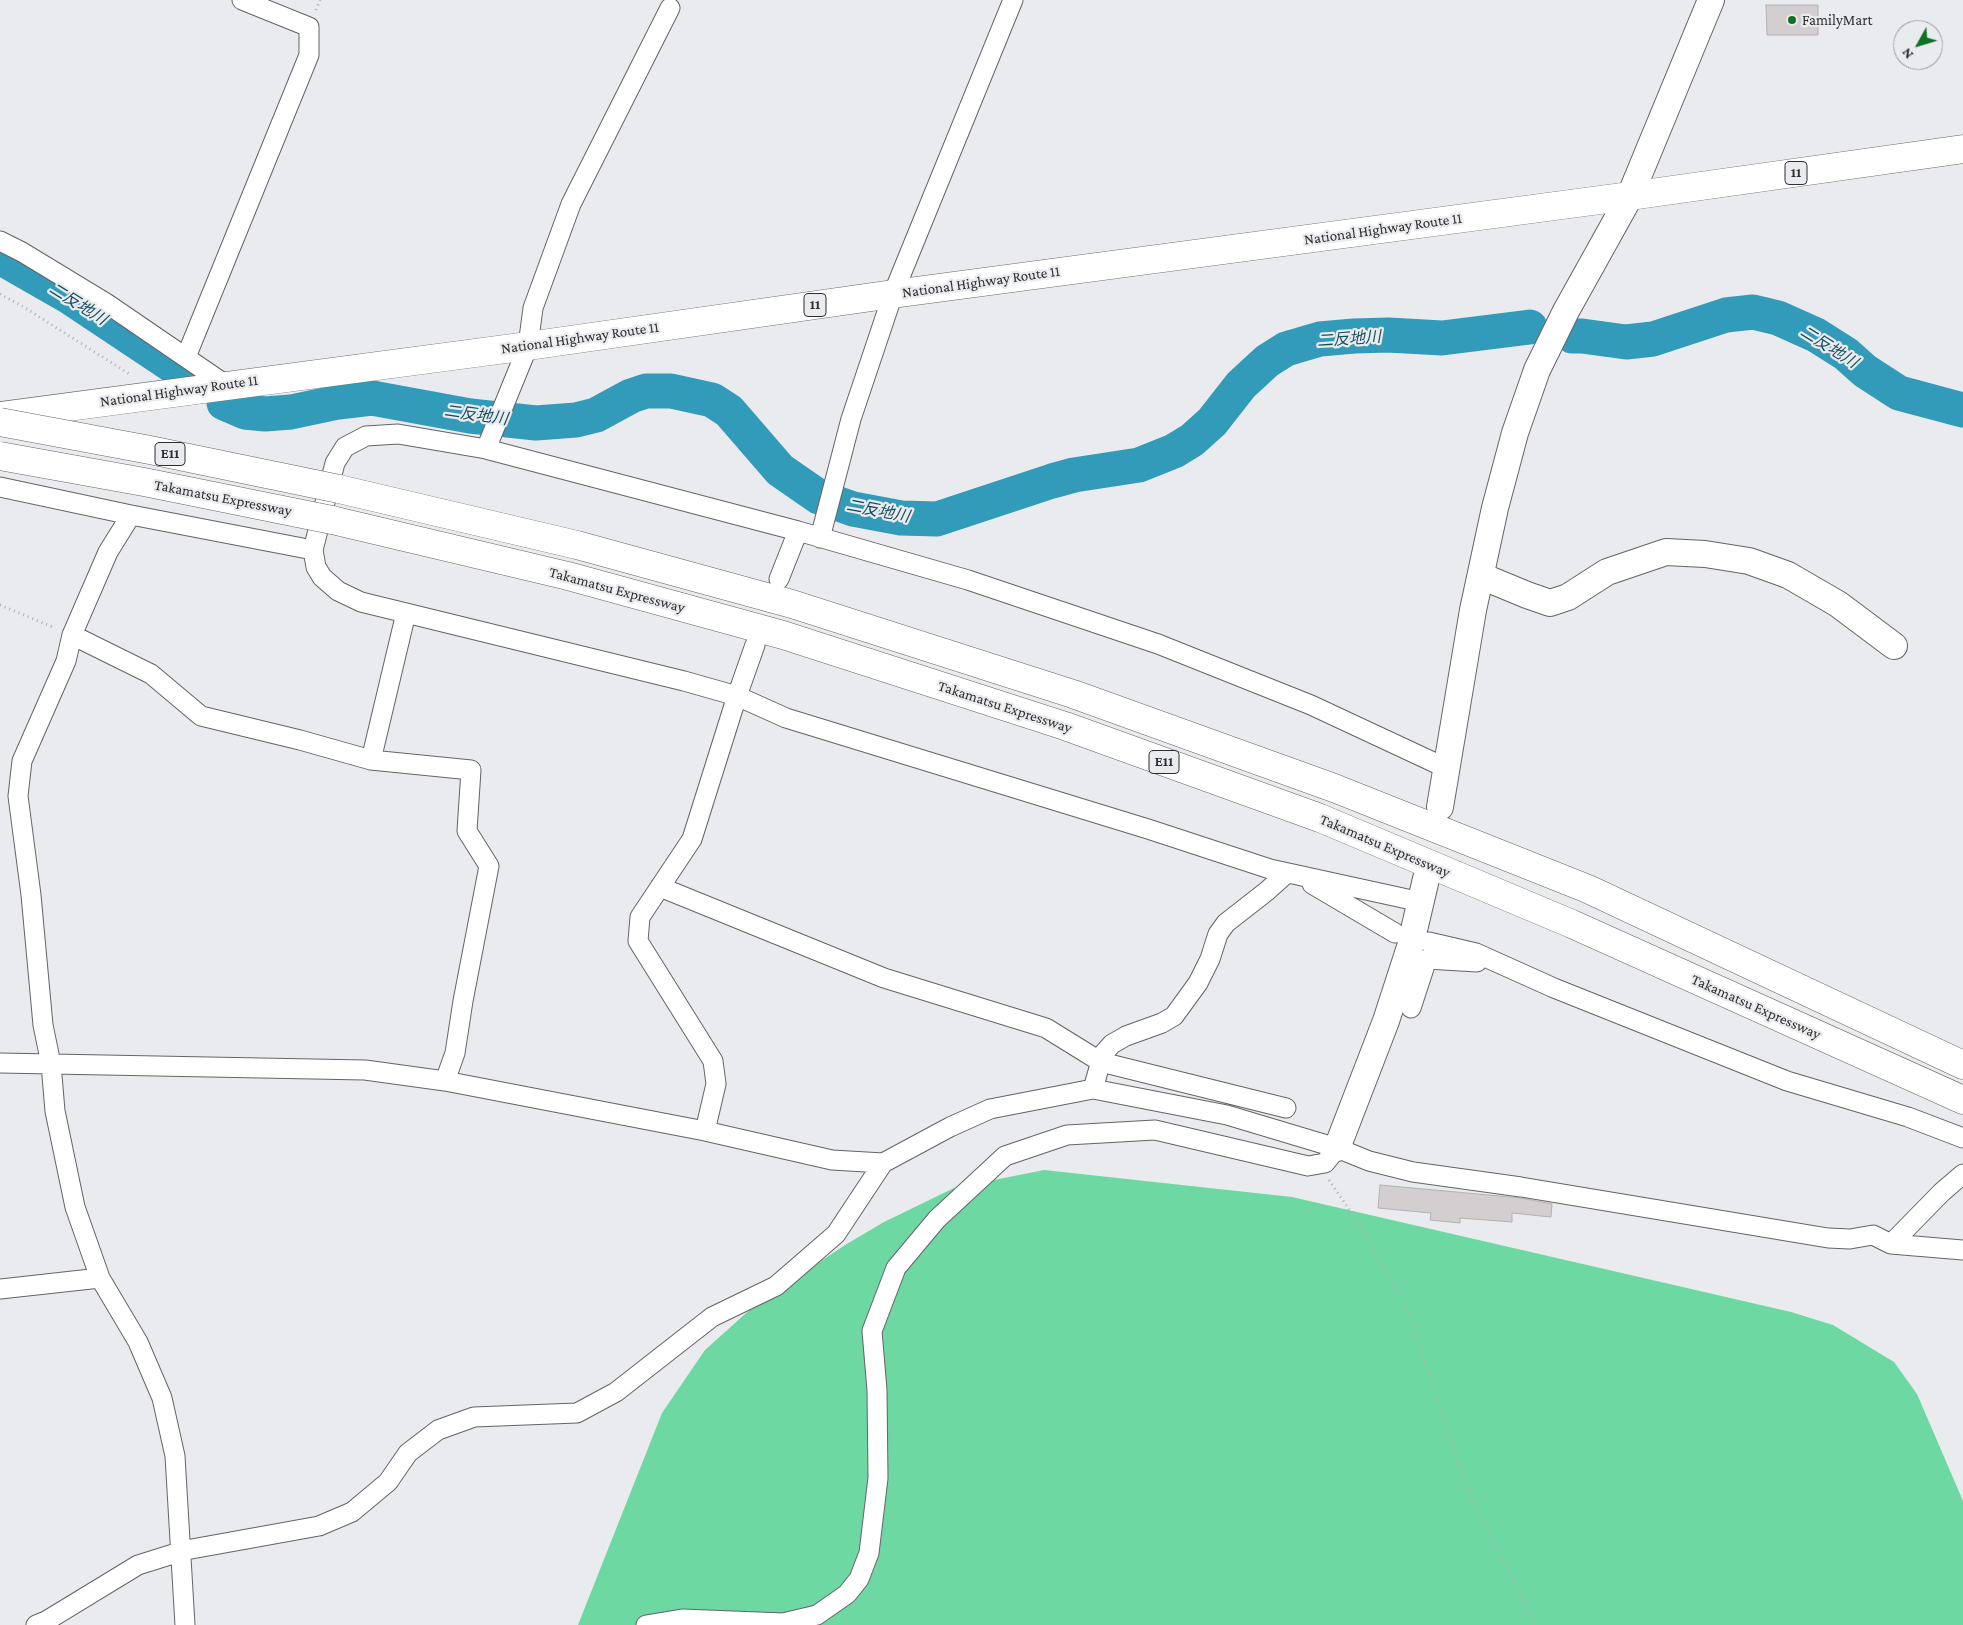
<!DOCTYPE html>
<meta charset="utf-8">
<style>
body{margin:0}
#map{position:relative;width:1963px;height:1625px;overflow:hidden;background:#eaebee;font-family:"Crimson Pro",serif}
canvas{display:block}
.north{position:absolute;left:1893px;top:20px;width:50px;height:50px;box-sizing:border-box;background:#eaebee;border:1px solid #9e9fa2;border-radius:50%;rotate:231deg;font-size:14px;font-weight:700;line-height:20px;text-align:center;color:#2d2d2f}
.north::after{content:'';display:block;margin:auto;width:18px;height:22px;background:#0f7222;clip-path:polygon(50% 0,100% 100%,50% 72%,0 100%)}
</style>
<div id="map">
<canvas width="1963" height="1625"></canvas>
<div class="north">N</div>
</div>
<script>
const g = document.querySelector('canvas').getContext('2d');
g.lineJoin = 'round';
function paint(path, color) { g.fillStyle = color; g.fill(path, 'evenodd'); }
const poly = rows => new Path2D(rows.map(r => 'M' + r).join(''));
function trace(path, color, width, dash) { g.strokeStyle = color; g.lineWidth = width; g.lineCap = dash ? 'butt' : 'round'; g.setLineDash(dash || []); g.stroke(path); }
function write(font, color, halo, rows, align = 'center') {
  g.font = font + ' "Crimson Pro","Noto Sans JP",serif'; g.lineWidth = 4.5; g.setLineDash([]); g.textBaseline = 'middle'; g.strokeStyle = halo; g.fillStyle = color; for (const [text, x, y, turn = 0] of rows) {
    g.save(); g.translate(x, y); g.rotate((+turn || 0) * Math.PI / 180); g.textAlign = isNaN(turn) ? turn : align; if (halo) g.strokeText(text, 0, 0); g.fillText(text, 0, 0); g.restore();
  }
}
const green = poly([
 [1044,1170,1292,1197,1791,1312,1833,1325,1894,1362,1917,1394,1963,1501,1963,1625,578,1625,662,1413,705,1350,755,1305,845,1245,884,1222,954,1188]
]);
const river = poly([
 [0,257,68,296,179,370],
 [1572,336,1582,336,1626,342,1653,339,1726,315,1753,312,1778,318,1816,335,1846,354,1865,371,1899,393,1963,410],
 [224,403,245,412,265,414,291,412,338,402,372,398,470,416,536,423,576,420,596,415,631,396,646,391,671,391,712,400,729,411,780,470,819,497,853,509,901,518,937,519,1052,481,1074,475,1139,465,1174,451,1192,440,1212,422,1241,385,1267,361,1286,349,1320,339,1354,336,1388,335,1442,338,1530,327]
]);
const building = poly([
 [1766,5,1818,5,1818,35,1767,35,1766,5],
 [1380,1185,1521,1198,1552,1204,1551,1217,1512,1213,1512,1222,1460,1218,1460,1223,1430,1220,1431,1213,1378,1208,1380,1185]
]);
const secondaryTunnel = poly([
 [1426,879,1440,808]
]);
const path = poly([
 [316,10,320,0],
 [0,294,22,306,131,375],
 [0,605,55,628],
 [1329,1180,1361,1227,1408,1309,1469,1493,1535,1625]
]);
const street = poly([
 [0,241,22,252,106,303,226,385],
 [186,357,309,55,309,27,242,0],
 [486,449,528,346,533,308,571,204,670,8],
 [0,487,131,515,313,550],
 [131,515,108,552,72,635,66,661,22,761,18,796,31,895,43,1025,51,1064,55,1111,75,1207,100,1278,138,1342,162,1398,175,1456,185,1625],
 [820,538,851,419,893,294,1013,0],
 [779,579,798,531],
 [72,635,151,674,201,716,300,740,371,760,471,770,467,831,489,866,463,1001,455,1053,445,1081],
 [371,760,406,613],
 [1312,884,1395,933],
 [660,887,884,978,1046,1028,1101,1062,1286,1108],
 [1421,902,1270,869,1148,829,786,718,737,696,684,681,361,602,338,591,322,577,316,567,313,550,335,463,345,447,366,436,398,434,486,449,798,531,968,580,1158,644,1311,705,1446,768],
 [1429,942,1476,953,1554,988,1787,1081,1908,1117,1963,1138],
 [1411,1008,1427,959,1477,962],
 [0,1063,365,1070,445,1081,705,1131,832,1160,883,1163,950,1127,990,1109,1093,1089,1227,1115,1337,1148,1369,1161,1413,1172,1521,1187,1828,1238,1850,1239,1873,1235,1891,1244,1963,1250],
 [1093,1089,1103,1054,1112,1044,1126,1036,1162,1023,1174,1016,1198,983,1210,959,1218,934,1226,923,1267,891,1287,873],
 [705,1131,716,1084,713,1061,638,941,640,917,692,839,737,696,755,645],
 [1891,1244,1942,1192,1963,1174],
 [0,1289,100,1278],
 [36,1625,46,1621,138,1565,186,1550,319,1526,352,1512,388,1482,408,1453,438,1430,474,1417,577,1413,616,1392,712,1317,776,1286,836,1234,883,1163],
 [646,1625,682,1619,783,1623,817,1615,847,1594,859,1579,869,1553,878,1478,877,1390,872,1331,896,1268,937,1219,1005,1156,1067,1135,1155,1130,1308,1166,1325,1163,1337,1148]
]);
const secondary = poly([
 [1481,576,1527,595,1550,603,1568,597,1607,572,1666,552,1705,554,1749,561,1788,575,1838,604,1894,646],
 [1440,807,1473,610,1495,508,1515,433,1537,370,1566,311,1630,196,1711,0],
 [1337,1148,1386,1021,1410,947,1426,879]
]);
const highway = poly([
 [0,416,528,346,893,294,1630,196,1963,149],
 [339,489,577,545,792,604,1073,694,1334,788,1588,889,1963,1065],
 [332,520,568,576,783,635,1065,726,1320,818,1572,924,1963,1100]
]);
const highwayBridge = poly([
 [0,422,150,450,339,489],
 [0,456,144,482,332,520]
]);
const markers = [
 [1792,20,5,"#0f7222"]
];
const shields = [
 [1796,173,22],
 [815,305,22],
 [170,454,30],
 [1164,762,30]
];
const shieldNames = [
 ["11",1796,173],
 ["11",815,305],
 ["E11",170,454],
 ["E11",1164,762]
];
const poiNames = [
 ["FamilyMart",1802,20]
];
const streetNames = [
 ["National Highway Route 11",1383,229,-8],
 ["National Highway Route 11",981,282,-8],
 ["National Highway Route 11",580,338,-8],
 ["National Highway Route 11",179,391,-8],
 ["Takamatsu Expressway",223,498,11],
 ["Takamatsu Expressway",617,590,15],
 ["Takamatsu Expressway",1005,707,18],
 ["Takamatsu Expressway",1385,846,23],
 ["Takamatsu Expressway",1756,1007,24]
];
const waterNames = [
 ["二反地川",78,304,32],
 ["二反地川",1349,339,-4],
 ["二反地川",1829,347,32],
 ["二反地川",476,415,8],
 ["二反地川",878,511,11]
];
paint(green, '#6dd8a2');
trace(river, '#329bb9', 35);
paint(building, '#d3cfd1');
trace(building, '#b4b0b2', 1);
trace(secondaryTunnel, '#c4c5c8', 26, [26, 13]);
trace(street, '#646467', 21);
trace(secondary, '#646467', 28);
trace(highway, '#646467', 29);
trace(path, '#b0b1b3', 3, [1, 4]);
trace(street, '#fff', 19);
trace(secondary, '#fff', 26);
trace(highway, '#fff', 28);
trace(highwayBridge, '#646467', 29, []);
trace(highwayBridge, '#fff', 28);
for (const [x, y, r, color] of markers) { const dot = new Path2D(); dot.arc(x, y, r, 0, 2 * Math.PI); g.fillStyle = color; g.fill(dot); trace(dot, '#eaebee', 2); }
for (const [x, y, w] of shields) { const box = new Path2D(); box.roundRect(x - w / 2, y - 11.5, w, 23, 4); g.fillStyle = '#eaebee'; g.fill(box); trace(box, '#2d2d2f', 1); }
write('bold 14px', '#2d2d2f', null, shieldNames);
write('15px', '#2d2d2f', '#eaebee', poiNames, 'left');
write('15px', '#2d2d2f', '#eaebee', streetNames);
write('italic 16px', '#134d5d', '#eaebee', waterNames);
</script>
